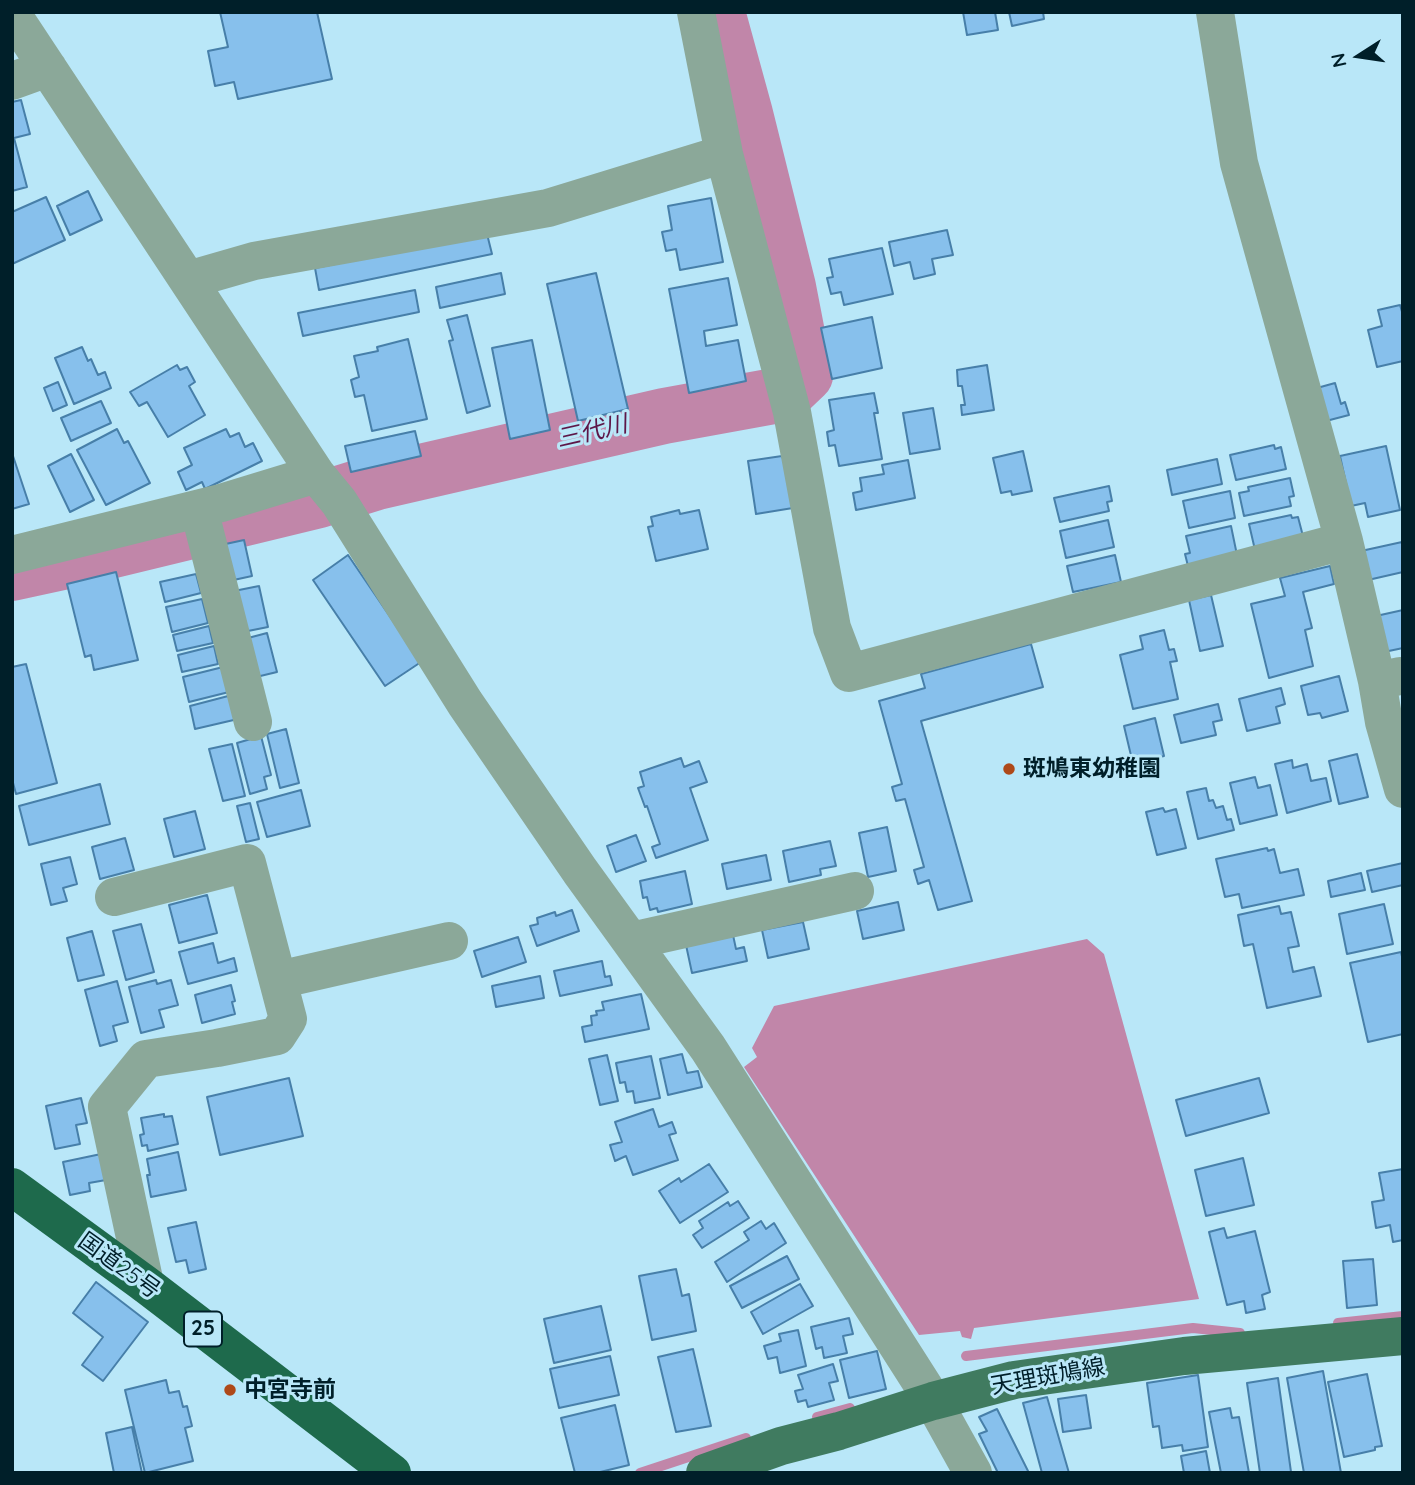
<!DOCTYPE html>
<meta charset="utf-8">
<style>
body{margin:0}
#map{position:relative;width:1415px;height:1485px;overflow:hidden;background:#b9e7f8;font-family:Quicksand,sans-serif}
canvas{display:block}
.frame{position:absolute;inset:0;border:14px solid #001f29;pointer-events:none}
.north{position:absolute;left:1324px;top:21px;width:70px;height:70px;-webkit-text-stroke:5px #b9e7f8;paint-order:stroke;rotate:258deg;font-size:19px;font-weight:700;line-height:28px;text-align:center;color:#001f29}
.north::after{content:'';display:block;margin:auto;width:24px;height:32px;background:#001f29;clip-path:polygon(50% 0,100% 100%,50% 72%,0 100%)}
</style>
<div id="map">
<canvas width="1415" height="1485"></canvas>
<div class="frame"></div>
<div class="north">N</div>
</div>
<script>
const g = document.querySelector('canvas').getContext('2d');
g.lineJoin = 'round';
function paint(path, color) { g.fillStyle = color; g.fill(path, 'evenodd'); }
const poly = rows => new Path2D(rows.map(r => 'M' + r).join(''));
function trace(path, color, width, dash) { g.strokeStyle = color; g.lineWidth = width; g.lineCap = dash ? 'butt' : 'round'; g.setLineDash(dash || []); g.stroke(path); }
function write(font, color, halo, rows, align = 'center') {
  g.font = font + ' Quicksand,"Noto Sans JP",sans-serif'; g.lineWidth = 6; g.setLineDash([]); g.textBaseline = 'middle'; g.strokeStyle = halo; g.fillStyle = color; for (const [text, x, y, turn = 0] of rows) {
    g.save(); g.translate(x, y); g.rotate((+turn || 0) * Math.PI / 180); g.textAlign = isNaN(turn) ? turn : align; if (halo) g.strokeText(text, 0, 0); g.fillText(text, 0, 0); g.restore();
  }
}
const water = poly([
 [1087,939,1104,954,1199,1299,974,1328,971,1339,962,1337,960,1331,919,1335,744,1067,757,1057,752,1048,774,1006]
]);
const stream = poly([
 [1338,1323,1403,1316],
 [966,1356,1193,1328,1240,1333],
 [817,1417,850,1408],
 [640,1473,746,1438]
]);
const river = poly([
 [12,573,72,560,319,500,377,482,664,416,785,394,805,375,788,287,745,114,717,12]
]);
const building = poly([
 [220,12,317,12,332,79,238,99,234,82,215,86,208,51,228,47,220,12],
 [963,12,995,12,998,30,967,35,963,12],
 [1009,12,1043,12,1044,19,1012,26,1009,12],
 [21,100,30,134,14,138,27,187,12,191,12,102,21,100],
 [88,191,102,220,70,235,57,206,88,191],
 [46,197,65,240,12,264,12,212,46,197],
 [711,198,723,262,680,270,676,249,666,251,662,232,672,230,668,206,711,198],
 [947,230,953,255,932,259,935,274,914,279,910,262,894,266,889,242,947,230],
 [487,234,492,254,319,290,315,268,487,234],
 [882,248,893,294,844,305,841,292,831,294,827,278,833,277,829,259,882,248],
 [501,273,505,294,440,308,436,287,501,273],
 [596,273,628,409,578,421,547,284,596,273],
 [728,278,737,325,704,331,706,346,738,340,746,381,689,393,669,289,728,278],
 [415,290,419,312,303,336,298,313,415,290],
 [1400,305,1403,315,1403,361,1377,367,1368,330,1382,326,1378,310,1400,305],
 [467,315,490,406,467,413,449,341,453,340,447,320,467,315],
 [872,317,882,368,832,379,821,328,872,317],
 [408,339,427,419,372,431,364,395,355,397,351,380,359,377,354,356,378,351,377,347,408,339],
 [532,340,550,430,510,439,492,348,532,340],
 [82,347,88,361,91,359,98,375,105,372,111,388,74,404,55,358,82,347],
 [177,365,180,370,187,367,195,382,189,386,205,415,168,437,147,402,139,406,130,392,177,365],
 [987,365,994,410,962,415,961,405,965,405,962,386,958,386,957,370,987,365],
 [58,382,67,405,53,411,44,388,58,382],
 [1335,383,1341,404,1345,402,1349,415,1326,421,1317,388,1335,383],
 [874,393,878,413,874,413,882,459,839,466,835,445,829,446,827,432,834,430,829,400,874,393],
 [101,401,111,423,71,441,61,418,101,401],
 [933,408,940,449,910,454,903,413,933,408],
 [117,429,124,443,128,441,150,483,106,505,77,450,117,429],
 [226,429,230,437,239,433,245,447,253,443,262,461,205,489,202,482,186,490,178,472,192,465,184,448,226,429],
 [415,431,421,456,351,472,345,446,415,431],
 [1274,445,1275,449,1281,447,1286,469,1236,480,1230,455,1274,445],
 [1386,446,1400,510,1368,517,1365,503,1351,506,1340,456,1386,446],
 [1023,451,1032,491,1012,495,1011,491,1001,493,993,458,1023,451],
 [12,453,29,504,12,509,12,453],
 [71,454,94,500,70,512,48,466,71,454],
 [782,456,799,507,756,514,748,461,782,456],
 [1217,459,1222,484,1172,495,1167,470,1217,459],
 [908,460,915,498,856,510,853,493,862,491,860,478,884,474,882,465,908,460],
 [1290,478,1294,496,1289,497,1291,506,1244,516,1239,493,1249,491,1248,487,1290,478],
 [1109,486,1112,501,1107,502,1109,511,1060,522,1054,498,1109,486],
 [1230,491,1235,518,1189,528,1183,501,1230,491],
 [679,510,680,514,699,510,708,549,656,561,648,527,653,526,651,517,679,510],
 [1291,515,1292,518,1298,517,1304,540,1255,550,1249,524,1291,515],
 [1108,520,1114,547,1066,558,1060,531,1108,520],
 [1231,526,1237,555,1188,566,1185,554,1190,553,1186,536,1231,526],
 [244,540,252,576,229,581,221,545,244,540],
 [1402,542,1403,572,1368,580,1361,551,1402,542],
 [348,555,421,662,385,686,313,580,348,555],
 [1115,555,1121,582,1073,592,1067,566,1115,555],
 [1330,566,1334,584,1303,592,1312,628,1305,630,1313,666,1269,678,1251,604,1285,596,1280,578,1330,566],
 [116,572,138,660,94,670,91,655,85,657,67,584,116,572],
 [196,574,201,593,165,602,160,582,196,574],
 [259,586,268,627,243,632,234,591,259,586],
 [1211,595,1223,646,1200,651,1189,600,1211,595],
 [202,599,208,623,172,632,166,607,202,599],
 [1403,610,1403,648,1384,652,1376,616,1403,610],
 [209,626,213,643,177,651,173,635,209,626],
 [1164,630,1169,650,1174,649,1177,661,1170,662,1178,699,1133,709,1120,655,1143,649,1140,636,1164,630],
 [267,633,277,672,252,678,248,638,267,633],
 [1031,644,1043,687,921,721,972,901,938,910,929,880,918,884,914,870,924,867,905,799,896,801,892,787,902,784,879,701,925,688,921,674,1031,644],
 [214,646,218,664,182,672,178,655,214,646],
 [26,664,57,783,16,794,12,779,12,667,26,664],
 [223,667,229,692,189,702,183,677,223,667],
 [1339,676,1348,711,1322,718,1320,713,1308,715,1301,686,1339,676],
 [1281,688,1285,704,1276,707,1280,723,1247,731,1239,699,1281,688],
 [232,695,238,719,195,729,190,706,232,695],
 [1218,704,1222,720,1213,722,1216,735,1181,743,1174,715,1218,704],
 [1155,718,1164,756,1133,764,1124,726,1155,718],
 [286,729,299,783,280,788,267,734,286,729],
 [261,736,271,775,264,777,267,789,250,794,237,743,261,736],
 [232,744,245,796,223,801,209,749,232,744],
 [1357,754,1368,797,1339,804,1329,761,1357,754],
 [681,758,684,767,699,761,707,782,690,788,708,840,656,858,652,847,660,844,647,806,645,807,638,788,644,786,640,772,681,758],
 [1292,760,1293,768,1307,764,1311,781,1326,778,1331,801,1287,813,1275,764,1292,760],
 [1255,777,1258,788,1270,785,1277,815,1240,824,1230,783,1255,777],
 [100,784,110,824,29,845,19,806,100,784],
 [1206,788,1209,801,1213,800,1216,808,1223,806,1227,820,1231,819,1234,830,1198,839,1187,792,1206,788],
 [301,790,310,826,267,837,257,802,301,790],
 [250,803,259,839,246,842,237,806,250,803],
 [1163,808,1165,812,1176,809,1186,848,1157,855,1146,812,1163,808],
 [195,811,205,849,174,857,164,819,195,811],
 [887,827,896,871,868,877,859,833,887,827],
 [636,835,646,861,616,872,607,846,636,835],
 [125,838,134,870,100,879,92,847,125,838],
 [830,841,836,866,820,869,821,875,789,882,783,851,830,841],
 [1267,848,1268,851,1274,849,1280,873,1298,869,1304,895,1242,908,1239,894,1225,897,1216,859,1267,848],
 [766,855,771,880,727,889,722,864,766,855],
 [70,857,77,884,63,888,67,901,51,905,41,864,70,857],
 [1403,863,1403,885,1372,892,1367,871,1403,863],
 [685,871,692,904,658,912,657,908,650,910,647,897,643,898,640,881,685,871],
 [1361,873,1365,890,1331,897,1328,881,1361,873],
 [207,895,217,933,179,943,169,905,207,895],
 [898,902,904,930,863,939,857,911,898,902],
 [1384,904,1393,944,1347,954,1339,914,1384,904],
 [1279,906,1281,914,1291,912,1299,946,1288,948,1293,972,1314,967,1321,996,1267,1008,1253,944,1244,946,1238,915,1279,906],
 [572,910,579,931,537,946,530,926,538,924,537,918,555,912,556,916,572,910],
 [803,922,809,949,768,958,762,930,803,922],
 [141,924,154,972,126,980,113,931,141,924],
 [92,931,104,975,78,981,67,938,92,931],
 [733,935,736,949,744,947,747,961,692,973,686,945,733,935],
 [518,937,526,962,482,977,474,951,518,937],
 [213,943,218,963,234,958,237,971,188,984,179,952,213,943],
 [1401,952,1403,961,1403,1034,1368,1042,1350,963,1401,952],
 [602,961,605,977,610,976,612,985,560,996,554,971,602,961],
 [540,976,544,998,496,1007,492,986,540,976],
 [156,980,157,984,171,980,178,1005,159,1010,164,1027,141,1033,129,987,156,980],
 [117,981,128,1022,113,1026,117,1041,100,1046,85,990,117,981],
 [231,985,235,1001,232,1002,235,1014,202,1023,195,995,231,985],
 [641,994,649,1029,585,1042,582,1027,592,1025,591,1016,597,1015,596,1011,604,1010,602,1002,641,994],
 [682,1054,687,1073,698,1071,702,1087,668,1095,660,1059,682,1054],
 [607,1055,618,1101,600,1105,589,1059,607,1055],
 [651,1056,660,1098,635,1103,633,1091,627,1092,625,1082,620,1083,616,1063,651,1056],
 [289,1078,303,1136,220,1155,207,1097,289,1078],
 [1259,1078,1269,1113,1186,1136,1176,1100,1259,1078],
 [81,1098,87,1123,76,1125,80,1144,55,1149,46,1106,81,1098],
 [653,1109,659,1127,672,1122,676,1133,669,1135,678,1160,633,1175,626,1156,615,1161,610,1145,622,1142,615,1122,653,1109],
 [164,1114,164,1117,172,1116,178,1144,148,1151,147,1145,142,1146,140,1135,144,1134,141,1118,164,1114],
 [178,1152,186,1190,151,1197,147,1175,150,1175,147,1159,178,1152],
 [101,1154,106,1180,89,1183,90,1191,70,1195,63,1162,101,1154],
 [1243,1158,1254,1205,1206,1216,1195,1170,1243,1158],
 [709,1164,728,1192,680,1223,659,1191,679,1178,681,1182,709,1164],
 [1403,1169,1403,1240,1393,1242,1390,1225,1376,1228,1372,1202,1384,1200,1379,1173,1403,1169],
 [738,1201,749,1218,702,1248,693,1235,703,1228,699,1221,728,1202,730,1206,738,1201],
 [761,1221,766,1229,774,1223,786,1243,727,1282,715,1262,749,1240,744,1232,761,1221],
 [196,1222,206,1269,189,1273,186,1260,176,1262,168,1228,196,1222],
 [1224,1228,1227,1238,1255,1231,1270,1292,1262,1295,1265,1309,1246,1313,1244,1301,1227,1305,1209,1232,1224,1228],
 [787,1256,799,1279,742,1308,730,1286,787,1256],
 [1373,1259,1377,1305,1347,1308,1343,1261,1373,1259],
 [676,1269,682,1296,689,1294,696,1331,652,1340,639,1276,676,1269],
 [96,1282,148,1322,103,1381,82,1365,103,1337,73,1313,96,1282],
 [800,1284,813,1306,763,1334,751,1312,800,1284],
 [601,1306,611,1350,554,1363,544,1319,601,1306],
 [849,1318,853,1334,843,1336,847,1353,824,1358,822,1347,816,1349,811,1327,849,1318],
 [798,1330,806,1366,780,1373,777,1357,768,1359,764,1346,781,1341,779,1334,798,1330],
 [693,1349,711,1426,676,1432,658,1357,693,1349],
 [877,1351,886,1389,849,1398,840,1360,877,1351],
 [610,1356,619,1395,559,1408,550,1369,610,1356],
 [833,1364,838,1381,829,1383,834,1400,808,1407,806,1400,798,1402,795,1391,803,1389,798,1375,833,1364],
 [1323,1371,1341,1473,1304,1473,1287,1378,1323,1371],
 [1367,1374,1382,1446,1375,1447,1375,1450,1344,1457,1328,1382,1367,1374],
 [1198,1375,1208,1447,1183,1451,1182,1445,1162,1448,1159,1426,1153,1427,1147,1383,1198,1375],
 [1278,1378,1291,1472,1260,1473,1247,1383,1278,1378],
 [166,1380,169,1393,179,1391,183,1407,187,1406,192,1426,185,1428,193,1461,145,1473,125,1390,166,1380],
 [1086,1395,1091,1428,1063,1432,1058,1399,1086,1395],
 [1047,1397,1069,1473,1042,1473,1023,1403,1047,1397],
 [615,1405,629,1465,596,1473,575,1473,561,1418,615,1405],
 [1230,1408,1232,1418,1239,1417,1249,1473,1221,1473,1209,1412,1230,1408],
 [997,1409,1029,1473,998,1473,979,1434,987,1431,979,1417,997,1409],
 [132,1427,142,1473,114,1473,106,1433,132,1427],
 [1206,1451,1210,1473,1184,1473,1181,1456,1206,1451]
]);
const minor = poly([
 [696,12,724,154,792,412,832,628,849,673,1344,541],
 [1215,12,1239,163,1344,541,1377,681],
 [12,14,316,474,339,502,465,703,580,871,708,1048,933,1401,973,1473],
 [12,81,48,68],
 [188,280,254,261,548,208,724,154],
 [199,509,253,722],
 [12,555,221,503,316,474],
 [1400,676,1377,681,1384,722,1403,789],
 [114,897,247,863,288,1019,277,1036,217,1048,146,1059,107,1107,145,1284],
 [631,941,855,891],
 [278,980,449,941]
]);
const major = poly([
 [705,1473,781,1446,839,1431,933,1401,1014,1380,1184,1356,1403,1336]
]);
const highway = poly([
 [12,1187,145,1284,392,1473]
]);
const markers = [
 [1009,769,7,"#ae4919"],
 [230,1390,7,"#ae4919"]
];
const shields = [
 [203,1329,38]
];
const shieldNames = [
 ["25",203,1329]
];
const poiNames = [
 ["斑鳩東幼稚園",1023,769],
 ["中宮寺前",244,1390]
];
const streetNames = [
 ["国道25号",119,1266,36],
 ["天理斑鳩線",1048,1377,-10]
];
const waterNames = [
 ["三代川",592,432,-13]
];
paint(water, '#c186a9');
trace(stream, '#c186a9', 10);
trace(river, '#c186a9', 56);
paint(building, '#87c0ec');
trace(building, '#477fa9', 2);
trace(minor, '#8ba899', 38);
trace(major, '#407b60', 38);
trace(highway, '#1e6a4c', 38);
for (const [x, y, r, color] of markers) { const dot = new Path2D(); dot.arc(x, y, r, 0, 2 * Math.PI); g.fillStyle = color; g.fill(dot); trace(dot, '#b9e7f8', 2.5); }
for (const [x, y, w] of shields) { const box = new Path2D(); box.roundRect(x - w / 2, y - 17.5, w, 35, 5); g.fillStyle = '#b9e7f8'; g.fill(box); trace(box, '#001f29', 2); }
write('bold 21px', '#001f29', null, shieldNames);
write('bold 23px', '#001f29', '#b9e7f8', poiNames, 'left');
write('23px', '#001f29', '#b9e7f8', streetNames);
write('italic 24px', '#5d1748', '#b9e7f8', waterNames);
</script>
